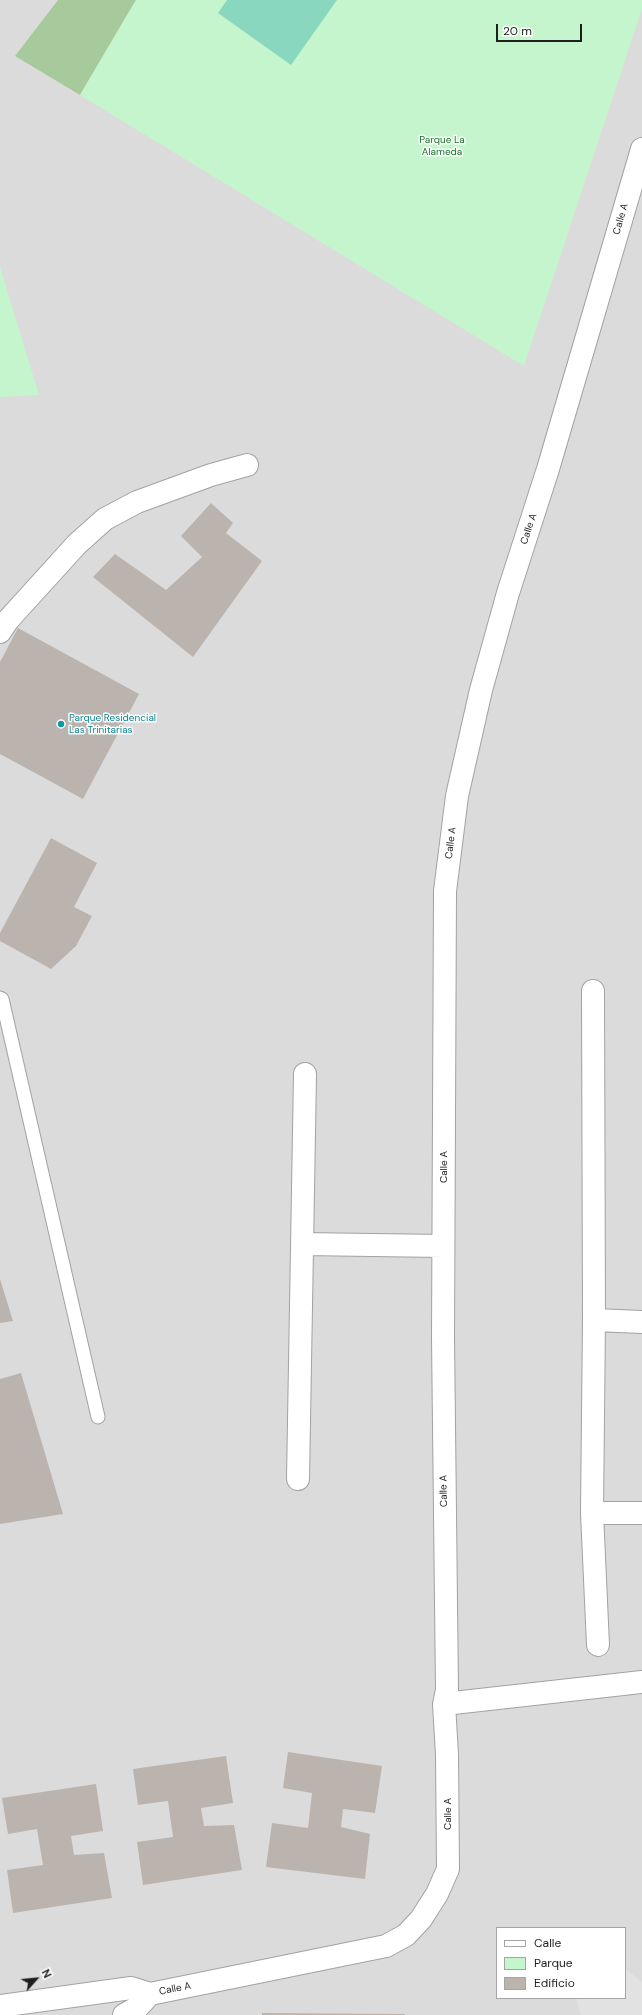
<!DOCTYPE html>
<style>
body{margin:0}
#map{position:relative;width:642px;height:2015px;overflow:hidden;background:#eeece5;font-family:"DM Sans",sans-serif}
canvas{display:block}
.legend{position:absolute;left:496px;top:1927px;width:130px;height:72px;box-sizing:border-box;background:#fff;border:1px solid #a5a5a5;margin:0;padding:5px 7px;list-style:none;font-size:12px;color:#1e1e1e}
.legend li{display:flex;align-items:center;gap:8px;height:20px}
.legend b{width:20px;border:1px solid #a5a5a5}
.north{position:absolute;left:16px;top:1959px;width:40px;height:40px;-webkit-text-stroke:3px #fff;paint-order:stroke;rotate:63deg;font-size:11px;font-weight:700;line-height:16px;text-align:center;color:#1e1e1e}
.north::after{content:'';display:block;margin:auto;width:14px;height:18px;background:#1e1e1e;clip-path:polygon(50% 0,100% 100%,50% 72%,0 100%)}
.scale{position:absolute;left:496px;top:24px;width:86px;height:18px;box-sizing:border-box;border:2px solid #1e1e1e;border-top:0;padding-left:5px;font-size:12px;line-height:14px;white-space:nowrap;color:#1e1e1e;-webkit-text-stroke:3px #fff;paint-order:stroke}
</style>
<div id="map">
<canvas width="642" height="2015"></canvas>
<ul class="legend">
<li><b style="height:5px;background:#fff"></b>Calle</li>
<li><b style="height:11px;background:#c5f5cc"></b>Parque</li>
<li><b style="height:11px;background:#bbb4ae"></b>Edificio</li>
</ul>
<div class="north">N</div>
<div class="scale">20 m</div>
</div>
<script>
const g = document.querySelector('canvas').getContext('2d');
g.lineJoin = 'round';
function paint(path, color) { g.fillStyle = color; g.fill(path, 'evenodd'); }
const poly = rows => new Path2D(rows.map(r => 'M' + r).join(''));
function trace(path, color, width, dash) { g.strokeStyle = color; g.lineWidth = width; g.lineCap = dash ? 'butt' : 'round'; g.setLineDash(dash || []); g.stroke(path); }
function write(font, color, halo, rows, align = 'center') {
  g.font = font + ' "DM Sans",sans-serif'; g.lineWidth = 3; g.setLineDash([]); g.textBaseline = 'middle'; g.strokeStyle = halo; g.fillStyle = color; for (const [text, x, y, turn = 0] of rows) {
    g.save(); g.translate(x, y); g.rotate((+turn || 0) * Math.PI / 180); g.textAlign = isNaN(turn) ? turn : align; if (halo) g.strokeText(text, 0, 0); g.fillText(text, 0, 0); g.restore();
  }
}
const residential = poly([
 [0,0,642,0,642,2015,0,2015],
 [497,1928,625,1928,625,1998,497,1998]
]);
const forest = poly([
 [58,0,136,0,80,95,15,56]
]);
const park = poly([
 [136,0,642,0,642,9,524,366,80,95],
 [0,267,39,395,0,397]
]);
const pitch = poly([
 [227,0,337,0,291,65,218,13]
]);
const parking = poly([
 [625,1968,642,1982,642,2015,581,2015,576,1998,625,1998]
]);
const building = poly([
 [211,503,233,523,226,533,262,561,193,657,93,577,115,554,166,590,202,557,181,536],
 [18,628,139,694,83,799,0,754,0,662],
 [51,838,97,863,74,907,92,916,76,946,51,969,0,941,0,933],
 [0,1279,13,1321,0,1323],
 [21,1373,63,1514,0,1524,0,1379],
 [288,1752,382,1766,375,1813,343,1809,341,1827,370,1834,365,1879,266,1867,272,1823,308,1828,312,1793,283,1788],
 [226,1756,233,1803,201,1808,204,1826,234,1825,242,1870,143,1885,137,1842,173,1837,168,1801,138,1805,133,1769],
 [96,1784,103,1831,71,1836,74,1855,104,1853,112,1898,13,1913,7,1870,43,1865,37,1829,8,1834,2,1798],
 [262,2013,405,2014,405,2015,262,2015]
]);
const service = poly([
 [0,998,2,999,98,1417]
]);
const minor = poly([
 [0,632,8,620,77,544,105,519,137,502,211,475,247,465],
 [593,991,594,1320,592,1513,598,1645],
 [302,1244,443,1246],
 [594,1320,642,1322],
 [298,1479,305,1074],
 [592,1513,642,1513],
 [444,1704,642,1682],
 [0,2006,131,1988,150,1994,386,1946,406,1935,421,1919,437,1894,448,1869,447,1755,444,1704,447,1690,443,1337,445,891,457,796,481,690,508,593,548,469,642,149],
 [124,2015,138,2007,150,1994]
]);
const markers = [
 [61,724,4,"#0f9aa8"]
];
const parkNames = [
 ["Parque La",442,140],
 ["Alameda",442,152]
];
const streetNames = [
 ["Calle A",621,219,-74],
 ["Calle A",529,529,-72],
 ["Calle A",451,843,-83],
 ["Calle A",444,1167,-90],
 ["Calle A",444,1491,-91],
 ["Calle A",448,1814,-90],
 ["Calle A",175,1989,-11]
];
const cultureNames = [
 ["Parque Residencial",69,718],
 ["Las Trinitarias",69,730]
];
paint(residential, '#dcdbdb');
paint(forest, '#a7ca9d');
paint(park, '#c5f5cc');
paint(pitch, '#89d7be');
paint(parking, '#e2e2e2');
paint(building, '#bbb4ae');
trace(service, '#a2a2a2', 15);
trace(minor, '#a2a2a2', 24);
trace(service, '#fff', 13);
trace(minor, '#fff', 22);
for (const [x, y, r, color] of markers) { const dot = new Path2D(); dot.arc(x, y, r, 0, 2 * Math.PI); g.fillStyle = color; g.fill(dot); trace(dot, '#fff', 1.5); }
write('10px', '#157324', '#fff', parkNames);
write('10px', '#1e1e1e', '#fff', streetNames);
write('10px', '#0d838f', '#fff', cultureNames, 'left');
</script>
